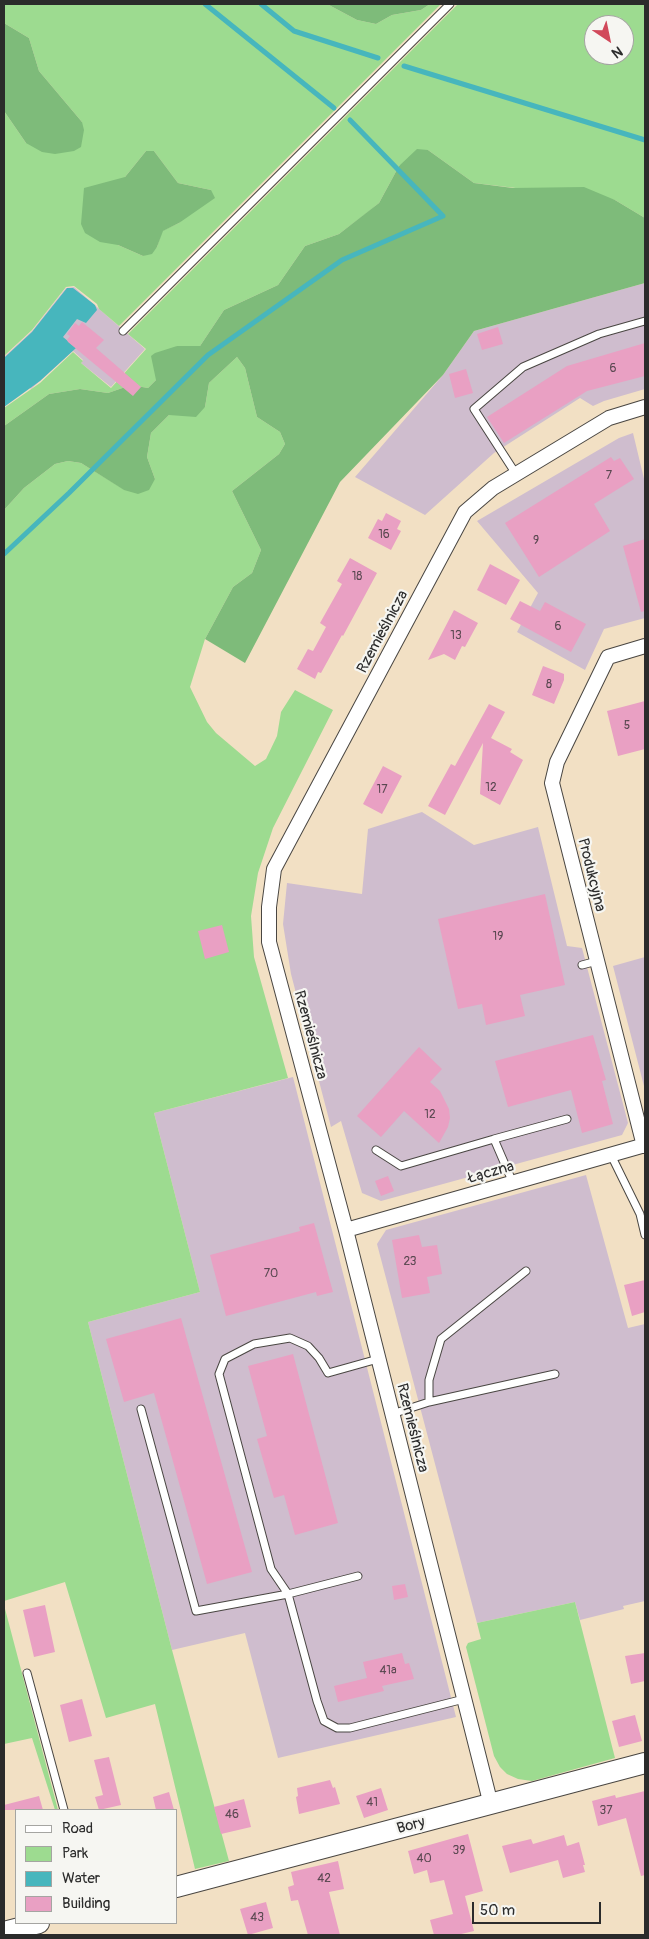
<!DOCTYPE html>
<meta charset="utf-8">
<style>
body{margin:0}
#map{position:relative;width:649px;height:1939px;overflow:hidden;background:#f2e0c4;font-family:Pangolin,sans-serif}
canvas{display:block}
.frame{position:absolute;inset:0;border:5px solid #2b2b2b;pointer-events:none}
.legend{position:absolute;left:15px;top:1809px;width:162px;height:115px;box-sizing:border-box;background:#f6f6f2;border:1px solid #a5a5a2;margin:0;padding:6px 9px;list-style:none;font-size:15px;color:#2b2b2b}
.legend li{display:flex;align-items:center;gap:10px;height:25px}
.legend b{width:25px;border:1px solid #a5a5a2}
.north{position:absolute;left:584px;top:15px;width:50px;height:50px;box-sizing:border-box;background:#f6f6f2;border:1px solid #a5a5a2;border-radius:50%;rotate:146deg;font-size:14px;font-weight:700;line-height:20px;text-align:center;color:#2b2b2b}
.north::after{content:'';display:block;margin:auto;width:18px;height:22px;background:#d1495b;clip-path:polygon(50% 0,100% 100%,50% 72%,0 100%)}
.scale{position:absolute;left:472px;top:1902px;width:129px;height:22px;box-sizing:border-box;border:2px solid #2b2b2b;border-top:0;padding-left:6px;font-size:15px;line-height:18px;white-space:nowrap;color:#2b2b2b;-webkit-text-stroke:4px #f6f6f2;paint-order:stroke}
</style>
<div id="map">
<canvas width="649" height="1939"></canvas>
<div class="frame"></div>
<ul class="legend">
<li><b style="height:6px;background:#fff"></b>Road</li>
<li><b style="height:14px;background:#9ddb90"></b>Park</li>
<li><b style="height:14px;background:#47b6bd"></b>Water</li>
<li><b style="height:14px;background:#e9a0c3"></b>Building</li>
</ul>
<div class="north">N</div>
<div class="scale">50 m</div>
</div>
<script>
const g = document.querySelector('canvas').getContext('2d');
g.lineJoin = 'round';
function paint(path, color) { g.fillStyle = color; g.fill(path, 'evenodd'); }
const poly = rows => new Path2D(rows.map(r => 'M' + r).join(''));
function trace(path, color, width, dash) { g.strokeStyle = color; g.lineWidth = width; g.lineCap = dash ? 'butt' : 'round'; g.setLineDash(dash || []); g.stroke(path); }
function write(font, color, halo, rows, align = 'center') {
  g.font = font + ' Pangolin,sans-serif'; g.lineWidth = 4.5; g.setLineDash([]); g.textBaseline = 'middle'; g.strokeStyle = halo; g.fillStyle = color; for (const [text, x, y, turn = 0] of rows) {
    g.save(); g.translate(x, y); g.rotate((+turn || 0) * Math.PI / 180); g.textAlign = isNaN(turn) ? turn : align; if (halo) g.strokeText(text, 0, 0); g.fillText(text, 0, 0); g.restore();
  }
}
const industrial = poly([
 [645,283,645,389,604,401,593,406,580,398,494,453,425,515,355,477,443,375,474,331],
 [74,287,145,349,111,387,81,363,83,360,73,351,31,389,4,361,4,357,32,331,66,288],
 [633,433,645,483,645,618,604,629,585,670,517,632,538,593,477,521,619,438],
 [422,812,474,845,538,827,567,946,582,948,628,1123,622,1135,381,1201,362,1193,341,1121,331,1127,291,974,283,924,287,883,362,894,368,829],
 [645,957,645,1090,613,966],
 [293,1077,456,1717,278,1758,245,1633,172,1650,88,1322,200,1292,154,1113],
 [586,1175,628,1328,645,1324,645,1601,623,1606,624,1609,580,1620,575,1602,477,1623,377,1244,386,1230]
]);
const green = poly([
 [4,4,327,4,357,20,376,24,392,15,421,10,430,4,441,4,119,326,99,309,97,304,74,286,66,287,32,330,4,356,4,111,26,143,82,122,39,71,29,38,4,23],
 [146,151,154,151,178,183,211,190,179,223,162,231,157,247,143,256,118,245,125,177],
 [458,4,645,4,645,218,615,200,474,183,428,150,399,166,379,203,368,212,339,234,305,246,278,285,224,310,200,346,177,346,156,380,148,388,131,385,108,393,80,389,49,394,4,426,4,408,40,383,73,352,83,361,81,363,111,388,146,349,128,334],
 [594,25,624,25,624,55,594,55],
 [237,357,245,368,257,417,280,432,285,444,279,454,232,491,261,550,252,573,233,587,205,639,190,687,207,722,216,733,255,766,266,759,277,736,281,712,295,690,333,710,273,828,258,873,251,916,254,957,288,1078,154,1113,200,1292,88,1322,172,1650,229,1861,195,1869,155,1704,106,1718,65,1582,4,1601,4,510,24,488,55,464,68,461,81,463,125,490,155,479,147,457,151,433,169,415,205,407,209,383],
 [575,1602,615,1758,532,1781,518,1779,507,1774,500,1767,494,1756,466,1647,468,1643,481,1639,477,1623],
 [4,1605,58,1810,55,1810,32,1738,4,1744]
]);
const forest = poly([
 [327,4,430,4,421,10,392,15,376,24,357,20],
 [4,23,29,38,39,71,82,122,84,130,81,147,74,151,55,154,42,152,26,143,4,111],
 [417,149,428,150,474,183,513,188,584,187,615,200,645,218,645,283,474,331,443,375,340,482,245,663,205,639,233,587,252,573,261,550,232,491,279,454,285,444,280,432,257,417,245,368,237,357,209,383,205,407,196,417,169,415,151,433,147,457,155,479,149,490,138,494,124,490,81,463,68,461,55,464,24,488,4,510,4,426,49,394,80,389,108,393,131,385,148,388,156,380,151,356,155,353,177,346,200,346,224,310,278,285,305,246,339,234,379,203,399,166],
 [146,151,154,151,178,183,211,190,215,198,179,223,163,231,157,247,152,254,143,256,118,245,100,242,85,233,81,224,84,188,125,177]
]);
const water = poly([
 [67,288,73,288,95,305,97,310,86,323,77,319,63,337,76,348,40,381,4,407,4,358,32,332]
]);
const stream = poly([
 [205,4,334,108],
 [261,4,294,31,378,58],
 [404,66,645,140],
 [4,554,69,493,208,355,342,260,443,216,350,120]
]);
const building = poly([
 [82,322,104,340,96,348,141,387,133,396,68,342,67,340,70,336,67,334,75,323,79,326],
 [498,327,503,344,482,350,477,334],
 [645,343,645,376,587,391,504,443,487,417,567,366],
 [466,369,473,393,455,398,449,374],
 [611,457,614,461,620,458,634,479,594,504,610,531,539,577,505,523],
 [386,513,401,521,397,529,401,531,391,550,368,538,378,519,382,521],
 [645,539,645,611,641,612,623,546],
 [350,558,377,573,343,636,342,635,321,673,318,672,315,679,297,669,308,649,313,651,326,627,320,623,342,584,337,581],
 [490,564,520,580,506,605,477,590],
 [520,601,540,611,545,602,586,624,571,652,510,619],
 [454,610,478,623,465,647,462,646,455,660,444,654,428,660],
 [543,666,564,674,564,680,554,704,532,695],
 [645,701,645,749,618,756,607,711],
 [489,704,505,712,491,738,512,749,510,752,523,760,500,805,480,794,483,743,445,815,428,806,451,764,455,766],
 [383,766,402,776,382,814,363,804],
 [545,894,565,985,520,995,525,1016,486,1025,482,1004,458,1009,438,919],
 [222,925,229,952,205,959,198,931],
 [593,1035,606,1080,602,1081,613,1124,582,1133,571,1090,508,1107,495,1061],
 [419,1047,442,1069,430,1082,440,1091,449,1109,450,1118,448,1127,439,1143,404,1111,381,1137,357,1116],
 [388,1176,394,1191,381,1196,375,1181],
 [314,1223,333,1292,317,1296,316,1292,226,1316,210,1255,300,1231,299,1227],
 [419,1235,422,1247,437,1245,442,1274,427,1277,430,1293,402,1298,392,1240],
 [645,1280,645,1312,632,1316,624,1285],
 [181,1318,252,1572,207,1584,154,1393,124,1402,106,1339],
 [293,1354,338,1523,295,1535,284,1495,274,1498,257,1439,267,1436,248,1366],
 [405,1584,408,1597,394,1600,392,1586],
 [45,1605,55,1652,34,1657,23,1610],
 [402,1653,405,1664,409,1663,414,1679,382,1686,384,1691,338,1702,334,1686,367,1678,363,1662],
 [645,1653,645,1681,631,1684,625,1656],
 [82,1699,92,1736,69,1742,60,1705],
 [635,1715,642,1741,619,1747,612,1721],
 [109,1757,121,1805,99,1810,95,1797,103,1795,94,1760],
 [330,1780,333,1788,335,1787,340,1804,299,1814,296,1797,298,1796,297,1788],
 [381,1788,388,1810,364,1818,356,1796],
 [645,1791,645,1875,641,1876,626,1818,598,1826,592,1801,615,1795,616,1798],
 [169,1792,174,1810,156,1810,153,1797],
 [39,1796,43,1810,4,1810,4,1805],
 [244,1799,251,1827,221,1834,214,1807],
 [468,1834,483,1891,465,1896,474,1931,457,1935,434,1935,430,1920,453,1914,444,1880,430,1883,427,1870,414,1874,408,1851],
 [564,1835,567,1846,579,1842,585,1865,583,1865,585,1872,563,1878,558,1860,510,1873,502,1846,531,1839,533,1844],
 [338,1861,344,1889,329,1892,340,1935,308,1935,298,1900,291,1901,288,1887,294,1885,291,1872],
 [266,1902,273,1928,248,1935,240,1909]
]);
const lane = poly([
 [123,331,450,4],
 [516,474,474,409,523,367,599,334,645,321],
 [582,965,597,961],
 [494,1139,567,1119],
 [376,1150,401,1166,494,1139,513,1183],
 [611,1155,640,1214,645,1235],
 [378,1359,328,1373,319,1358,308,1346,290,1338,254,1344,225,1359,219,1374,271,1569,288,1594,317,1701,324,1721,337,1728,350,1728,464,1699],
 [429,1402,555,1374],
 [141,1409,196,1611,288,1594,358,1576],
 [392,1414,429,1402,429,1380,441,1339,526,1271],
 [27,1673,64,1810]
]);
const street = poly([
 [644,1146,552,783,557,762,608,657,645,646],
 [346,1230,645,1145],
 [491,1805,346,1230,269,942,269,907,274,869,465,512,493,488,609,418,645,407]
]);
const secondary = poly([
 [176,1887,645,1763],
 [4,1932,39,1923]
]);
const numberNames = [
 ["6",613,369],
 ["7",609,476],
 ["16",384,535],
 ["9",536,541],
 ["18",357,577],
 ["6",558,627],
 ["13",456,636],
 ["8",549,685],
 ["5",627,726],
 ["12",491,788],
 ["17",382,790],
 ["19",498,937],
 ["12",430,1115],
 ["23",410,1262],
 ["70",271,1274],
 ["41a",388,1671],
 ["41",372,1803],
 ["37",606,1811],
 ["46",232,1815],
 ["39",459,1851],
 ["40",424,1859],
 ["42",324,1879],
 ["43",257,1918]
];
const streetNames = [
 ["Rzemieślnicza",383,632,-62],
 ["Produkcyjna",591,875,76],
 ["Rzemieślnicza",310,1035,75],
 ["Łączna",491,1173,-16],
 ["Rzemieślnicza",412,1428,76],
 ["Bory",411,1826,-15]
];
paint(industrial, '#cfbdce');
paint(green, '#9ddb90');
paint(forest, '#7ebb7a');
paint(water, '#47b6bd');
trace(stream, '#47b6bd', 5);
paint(building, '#e9a0c3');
trace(lane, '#494642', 9);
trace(street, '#494642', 16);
trace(secondary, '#494642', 22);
trace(lane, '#fff', 7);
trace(street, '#fff', 14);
trace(secondary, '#fff', 20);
write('12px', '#5a4851', null, numberNames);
write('15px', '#2b2b2b', '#f6f6f2', streetNames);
</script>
